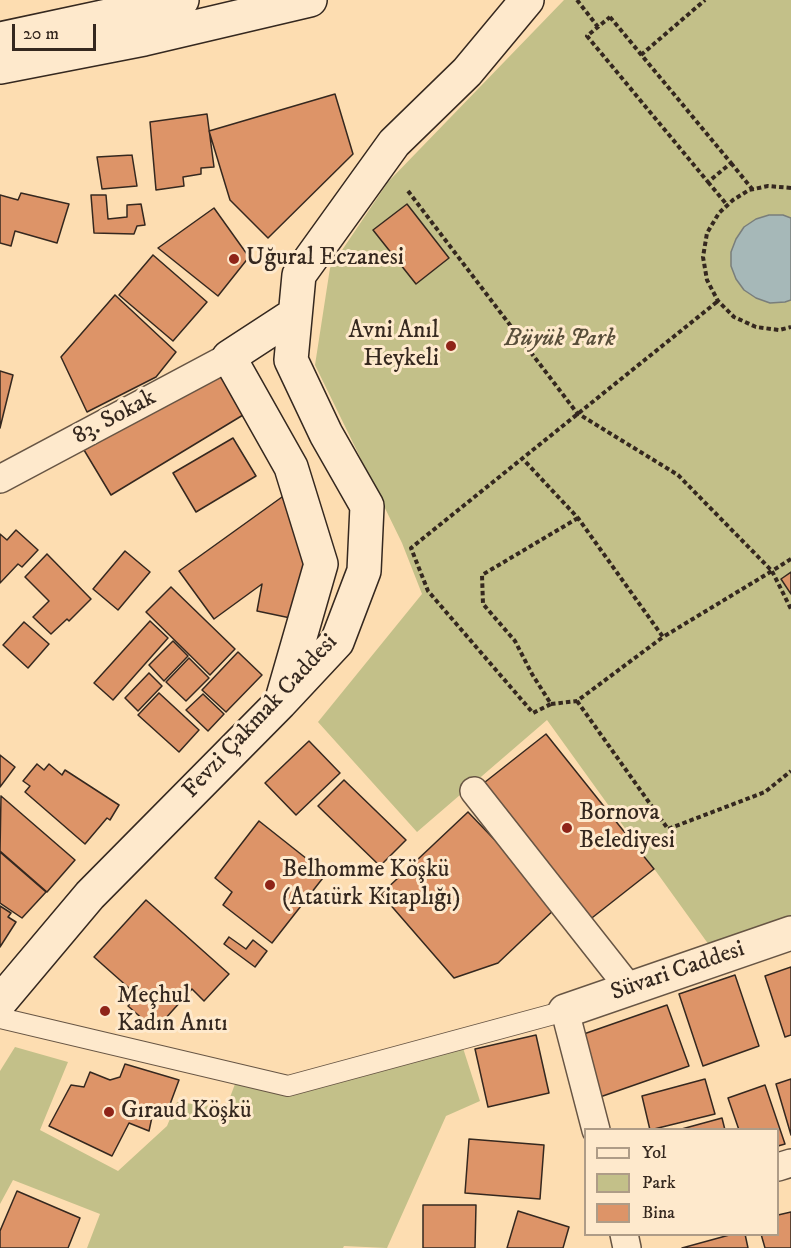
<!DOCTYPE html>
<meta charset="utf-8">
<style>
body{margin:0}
#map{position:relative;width:791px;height:1248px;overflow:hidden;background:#fdddb1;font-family:"IM FELL DW Pica",serif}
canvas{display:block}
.legend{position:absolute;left:584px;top:1128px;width:195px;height:108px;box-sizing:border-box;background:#fee9cc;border:2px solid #ae9c87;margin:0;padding:8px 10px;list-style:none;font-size:18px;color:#35281f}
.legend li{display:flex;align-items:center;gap:12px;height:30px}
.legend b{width:30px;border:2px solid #ae9c87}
.scale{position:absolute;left:12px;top:24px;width:84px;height:27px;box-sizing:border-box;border:3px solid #35281f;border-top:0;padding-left:8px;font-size:18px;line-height:21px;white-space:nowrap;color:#35281f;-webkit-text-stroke:4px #fee9cc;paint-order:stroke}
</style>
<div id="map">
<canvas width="791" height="1248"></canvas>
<ul class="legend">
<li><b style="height:8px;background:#fee9cc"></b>Yol</li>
<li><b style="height:16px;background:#c3c089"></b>Park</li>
<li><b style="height:16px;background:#dd9468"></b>Bina</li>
</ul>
<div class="scale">20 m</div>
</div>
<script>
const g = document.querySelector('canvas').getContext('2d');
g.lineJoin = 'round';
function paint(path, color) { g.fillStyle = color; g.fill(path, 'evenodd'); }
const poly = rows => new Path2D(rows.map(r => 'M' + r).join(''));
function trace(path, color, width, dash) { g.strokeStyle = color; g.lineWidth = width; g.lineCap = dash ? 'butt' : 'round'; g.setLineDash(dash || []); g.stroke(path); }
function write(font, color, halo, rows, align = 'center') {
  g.font = font + ' "IM FELL DW Pica",serif'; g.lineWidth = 6; g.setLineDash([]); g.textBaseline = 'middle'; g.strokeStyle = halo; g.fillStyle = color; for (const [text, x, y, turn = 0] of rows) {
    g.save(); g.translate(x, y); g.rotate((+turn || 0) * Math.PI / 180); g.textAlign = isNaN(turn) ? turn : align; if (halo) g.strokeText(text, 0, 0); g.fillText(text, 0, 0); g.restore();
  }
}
const green = poly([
 [564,0,791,0,791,918,709,945,547,720,417,832,318,722,422,594,402,543,315,365,330,268,388,182],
 [15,1047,68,1062,40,1130,118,1171,167,1126,177,1102,226,1108,235,1084,291,1095,463,1048,480,1101,446,1116,387,1248,344,1246,343,1248,87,1248,100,1214,13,1180,0,1204,0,1071]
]);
const water = poly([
 [769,215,783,215,791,218,791,300,785,302,770,303,756,298,744,290,736,279,731,266,731,252,736,239,744,227,756,219,769,215]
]);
const building = poly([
 [335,94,353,154,268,238,230,200,209,131,335,94],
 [207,114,214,167,201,168,201,174,183,177,184,186,156,190,150,122,207,114],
 [132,155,137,186,102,189,97,157,132,155],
 [21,193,69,204,57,243,15,231,11,246,0,243,0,195,18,200,21,193],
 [91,195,106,195,108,219,127,217,127,205,141,204,145,225,137,226,134,234,94,233,91,195],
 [407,204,449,258,416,284,373,230,407,204],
 [214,208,249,257,218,296,158,248,214,208],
 [153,255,207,302,173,341,119,295,153,255],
 [115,295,176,352,156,377,87,412,61,357,115,295],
 [221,367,248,412,111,495,84,450,221,367],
 [0,371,13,375,0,428,0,371],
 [233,438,256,476,196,512,173,473,233,438],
 [282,497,298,518,310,567,300,620,257,611,262,584,214,619,179,571,282,497],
 [16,530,38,550,22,567,18,564,0,583,0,534,7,540,16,530],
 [125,551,150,572,118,610,93,589,125,551],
 [47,554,91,599,69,621,67,619,51,634,33,617,49,601,25,577,47,554],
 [791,572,791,594,781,579,791,572],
 [171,587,235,649,210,675,146,612,171,587],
 [150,621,168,638,113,700,94,683,150,621],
 [24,622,49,644,28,668,3,645,24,622],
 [173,641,188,656,164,681,149,665,173,641],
 [238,652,262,675,226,712,202,690,238,652],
 [189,658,209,678,186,701,166,682,189,658],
 [149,673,162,686,138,711,125,698,149,673],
 [159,693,199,730,179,752,138,715,159,693],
 [203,694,224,714,208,731,186,710,203,694],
 [546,734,654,869,588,921,480,786,546,734],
 [309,741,340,773,296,815,265,783,309,741],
 [0,755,15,767,0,787,0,755],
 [37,764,44,770,49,764,62,775,65,770,119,805,110,820,107,818,85,844,25,792,30,786,23,781,37,764],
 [344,780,406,840,380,866,318,806,344,780],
 [1,796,75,860,47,892,0,851,1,796],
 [468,812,558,906,498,963,454,978,381,894,468,812],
 [259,821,326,874,272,943,223,905,232,892,215,878,259,821],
 [0,852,46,892,22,918,0,903,0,852],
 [146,900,229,974,204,1001,192,989,155,1030,128,1006,138,996,94,957,146,900],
 [0,906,11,913,8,917,16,922,0,947,0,906],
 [229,937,246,949,253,940,267,951,255,967,224,944,229,937],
 [791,967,791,1035,785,1037,765,976,791,967],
 [735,975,759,1046,703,1066,679,994,735,975],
 [667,1005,689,1066,600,1097,578,1036,667,1005],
 [536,1035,549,1093,488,1107,475,1049,536,1035],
 [125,1064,179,1080,169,1107,152,1117,149,1131,129,1123,112,1156,49,1126,71,1085,84,1087,90,1072,110,1080,120,1077,125,1064],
 [705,1079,715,1114,650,1130,642,1096,705,1079],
 [791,1079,791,1135,776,1084,791,1079],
 [765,1085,785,1144,778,1146,778,1130,739,1130,728,1098,765,1085],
 [722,1118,725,1130,678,1130,722,1118],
 [469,1139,544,1145,540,1199,465,1193,469,1139],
 [17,1191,80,1218,68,1248,0,1248,0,1231,17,1191],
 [423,1205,476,1205,475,1248,423,1248,423,1205],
 [518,1211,569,1227,563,1248,507,1248,518,1211],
 [791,1212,791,1248,765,1248,761,1234,778,1234,778,1215,791,1212],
 [733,1234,745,1234,748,1248,682,1248,733,1234]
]);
const path = poly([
 [577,0,598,27],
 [610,17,731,163,708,182,587,36,610,17],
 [641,55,705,0],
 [731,163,753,190],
 [708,182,727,205],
 [791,188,768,186,749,190,733,200,719,213,707,233,703,257,707,280,718,301,734,317,756,327,779,330,791,327],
 [408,191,577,413,678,475,772,571,663,637,578,518,521,457],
 [578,518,482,575,483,604,515,641,532,674,551,704,533,713,428,591,411,548,718,301],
 [791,559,772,571,791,609],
 [577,701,668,829,765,792,791,771],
 [551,704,577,701,663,637]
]);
const pedestrian = poly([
 [0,1018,288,1086,565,1011]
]);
const minor = poly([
 [0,479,229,357],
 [474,791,630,989],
 [565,1011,596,1130],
 [778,1167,791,1163],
 [624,1234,627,1248]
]);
const tertiary = poly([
 [565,1011,791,933]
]);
const secondary = poly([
 [0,39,182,0],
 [0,67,144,39,310,0],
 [283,696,321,564,291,467,229,357,295,314],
 [0,1002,90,895,280,703,337,642,364,571,367,506,326,434,291,360,299,275,394,143,467,72,527,0]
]);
const markers = [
 [234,259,6,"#8f2418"],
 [451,346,6,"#8f2418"],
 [567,828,6,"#8f2418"],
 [270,885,6,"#8f2418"],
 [105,1011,6,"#8f2418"],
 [109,1112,6,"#8f2418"]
];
const poiNames = [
 ["Uğural Eczanesi",246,259],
 ["Avni Anıl",439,332,"right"],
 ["Heykeli",439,360,"right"],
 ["Bornova",579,814],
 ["Belediyesi",579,842],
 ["Belhomme Köşkü",282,871],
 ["(Atatürk Kitaplığı)",282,899],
 ["Meçhul",117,997],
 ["Kadın Anıtı",117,1025],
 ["Gıraud Köşkü",121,1112]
];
const parkNames = [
 ["Büyük Park",560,340]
];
const streetNames = [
 ["83. Sokak",115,418,-28],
 ["Fevzi Çakmak Caddesi",261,717,-47],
 ["Süvari Caddesi",678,972,-19]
];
paint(green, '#c3c089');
paint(water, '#a6b8b8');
trace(water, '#797e7b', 1.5);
paint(building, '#dd9468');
trace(building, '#35281f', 1.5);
trace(pedestrian, '#675544', 22);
trace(minor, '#675544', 30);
trace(tertiary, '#675544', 36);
trace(secondary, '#35281f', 36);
trace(path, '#35281f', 4, [4.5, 3]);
trace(pedestrian, '#fee9cc', 20);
trace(minor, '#fee9cc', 27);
trace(tertiary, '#fee9cc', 33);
trace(secondary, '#fee9cc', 33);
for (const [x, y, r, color] of markers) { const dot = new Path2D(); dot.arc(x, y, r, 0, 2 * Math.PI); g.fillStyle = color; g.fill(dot); trace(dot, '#fee9cc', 2); }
write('24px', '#35281f', '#fee9cc', poiNames, 'left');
write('italic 24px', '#584e3a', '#fee9cc', parkNames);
write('24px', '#35281f', '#fee9cc', streetNames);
</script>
